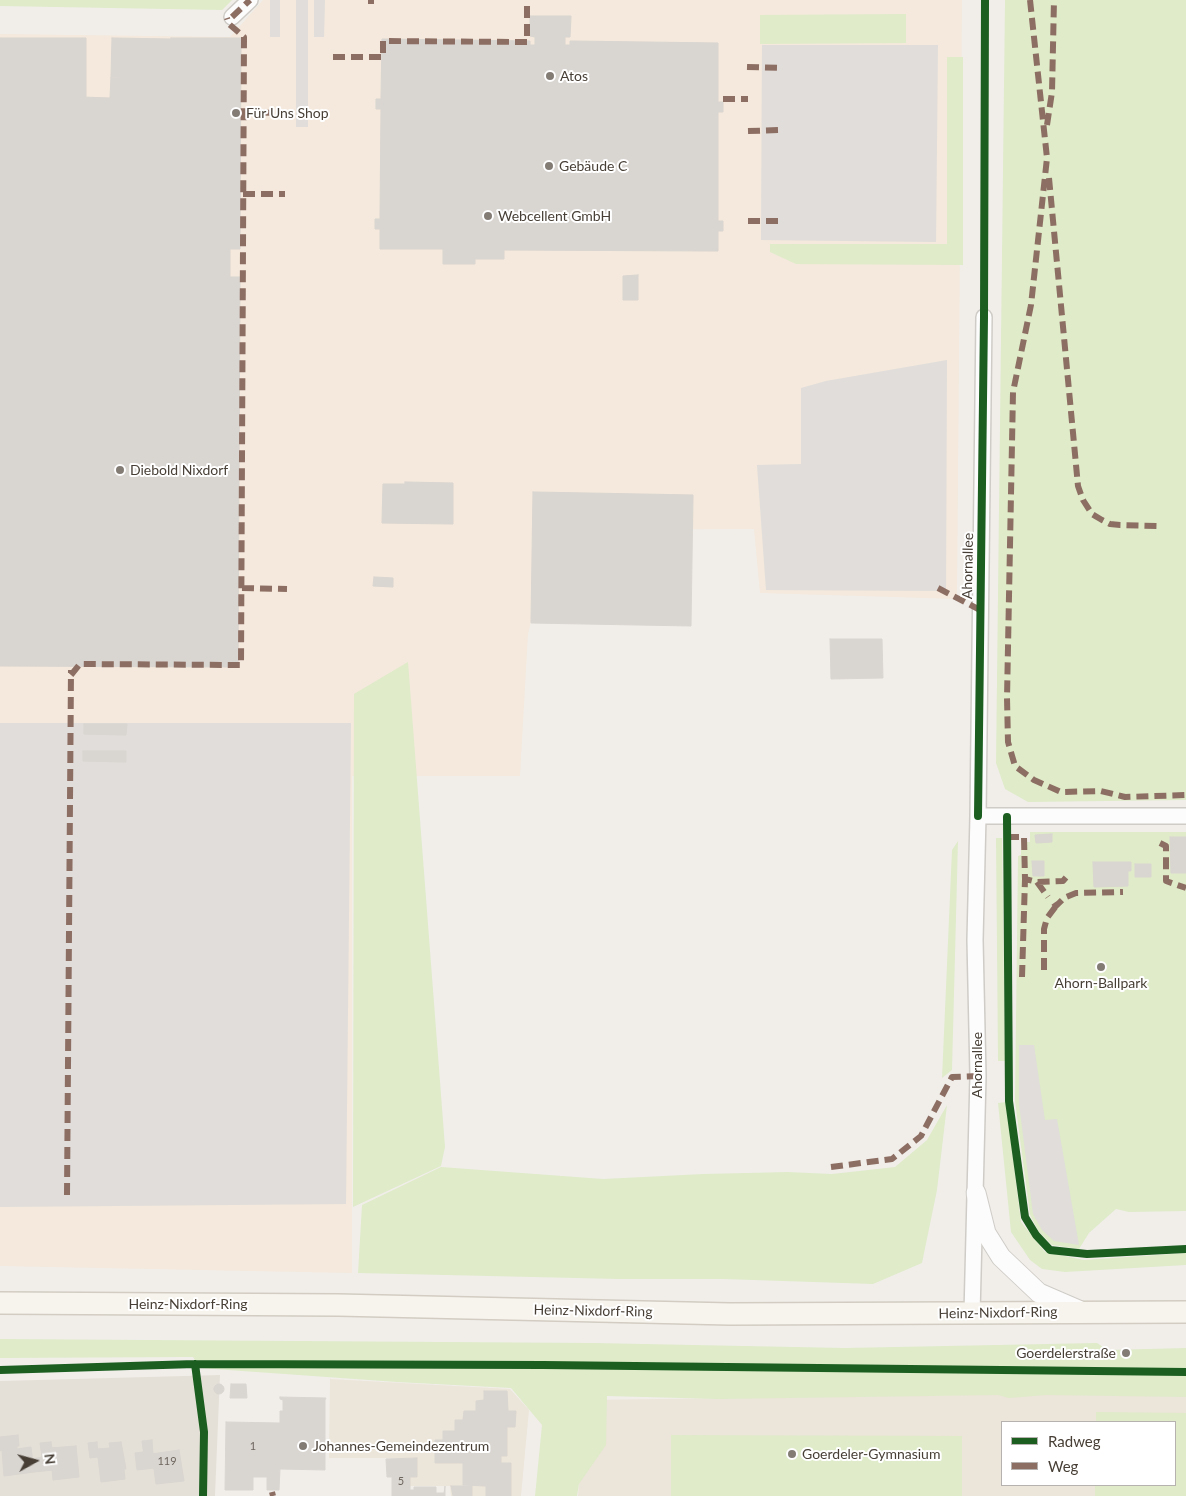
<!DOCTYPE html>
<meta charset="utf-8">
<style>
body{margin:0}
#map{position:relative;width:1186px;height:1496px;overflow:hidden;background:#f1eeea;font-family:Lato,sans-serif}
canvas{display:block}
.legend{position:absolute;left:1001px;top:1421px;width:175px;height:65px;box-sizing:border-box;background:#fff;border:1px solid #b5b2af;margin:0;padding:6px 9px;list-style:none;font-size:15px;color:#473f36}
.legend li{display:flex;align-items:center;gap:10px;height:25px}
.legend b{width:25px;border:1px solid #b5b2af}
.north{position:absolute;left:10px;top:1436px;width:50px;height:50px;-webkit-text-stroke:4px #fff;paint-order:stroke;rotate:83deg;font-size:14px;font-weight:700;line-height:20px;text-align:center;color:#473f36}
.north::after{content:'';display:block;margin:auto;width:18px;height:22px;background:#473f36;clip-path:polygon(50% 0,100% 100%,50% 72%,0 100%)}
</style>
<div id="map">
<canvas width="1186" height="1496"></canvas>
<ul class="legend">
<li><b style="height:6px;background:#1b5e20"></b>Radweg</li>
<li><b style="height:6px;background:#8d6e63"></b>Weg</li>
</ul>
<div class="north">N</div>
</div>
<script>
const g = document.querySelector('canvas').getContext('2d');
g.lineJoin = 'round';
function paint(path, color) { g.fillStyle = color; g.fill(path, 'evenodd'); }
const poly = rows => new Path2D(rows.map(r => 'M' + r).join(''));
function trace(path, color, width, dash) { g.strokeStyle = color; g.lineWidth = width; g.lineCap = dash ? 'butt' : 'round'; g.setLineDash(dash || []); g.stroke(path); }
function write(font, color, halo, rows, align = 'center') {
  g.font = font + ' Lato,sans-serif'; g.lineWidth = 4; g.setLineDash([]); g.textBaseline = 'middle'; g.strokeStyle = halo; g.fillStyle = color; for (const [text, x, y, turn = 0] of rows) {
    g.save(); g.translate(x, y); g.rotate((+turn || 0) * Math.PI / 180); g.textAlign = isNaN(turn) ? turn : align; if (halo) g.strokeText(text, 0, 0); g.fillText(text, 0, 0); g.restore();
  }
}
const residential = poly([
 [220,1375,215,1496,0,1496,0,1381]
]);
const commercial = poly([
 [263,0,962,0,957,599,760,593,754,529,553,530,528,634,520,776,352,776,352,1273,0,1266,0,34,230,37]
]);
const education = poly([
 [330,1379,510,1389,529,1410,521,1496,451,1496,450,1486,410,1486,410,1477,417,1476,416,1458,329,1458],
 [1186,1392,1186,1496,578,1496,586,1400],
 [1002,1422,1175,1422,1175,1485,1002,1485]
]);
const green = poly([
 [0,0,232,0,222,10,0,6],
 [1005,0,1186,0,1186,800,1028,802,1005,789,996,763],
 [906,14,906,43,760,44,760,15],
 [947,57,963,57,963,265,796,264,770,252,770,244,947,244],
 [408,662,445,1147,441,1166,353,1207,354,694],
 [1030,832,1186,832,1186,1211,1129,1212,1116,1209,1089,1233,1079,1249,1052,1245,1039,1232,1030,1215,1015,1101,1018,856,1021,855,1021,842,1030,842],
 [996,838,1002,838,1005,1061,998,1061],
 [958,841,952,1070,942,1078,952,850],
 [1006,1102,1021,1222,1045,1252,1084,1260,1186,1253,1186,1265,1065,1272,1042,1269,1030,1260,1011,1232,998,1103],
 [947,1105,937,1190,922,1263,873,1284,723,1279,619,1279,358,1273,362,1205,441,1167,603,1179,703,1174,788,1172,832,1174,895,1167,927,1140],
 [0,1339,594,1343,845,1348,1097,1343,1108,1350,1186,1348,1186,1397,1046,1395,1009,1398,998,1395,718,1399,607,1396,606,1445,579,1484,577,1496,535,1496,542,1425,511,1388,397,1382,200,1368,193,1357,0,1358],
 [1096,1412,1186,1413,1186,1496,1095,1496,1095,1485,1175,1485,1175,1422,1096,1422],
 [671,1435,962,1436,962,1496,671,1496]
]);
const parking = poly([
 [270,0,280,0,280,37,270,37],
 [296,0,308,0,308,127,296,127],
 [314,0,325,0,324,37,314,37],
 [762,45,938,45,936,242,761,240],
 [947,360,946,591,766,590,757,465,801,464,801,388,826,381],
 [0,723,351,723,346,1204,0,1207],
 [1019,1045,1034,1045,1045,1120,1057,1119,1079,1245,1054,1241,1042,1230,1033,1214,1019,1104]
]);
const building = poly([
 [530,16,571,16,570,37,565,37,565,45,570,45,570,41,718,43,718,102,723,102,723,112,718,112,718,221,723,221,723,231,718,231,718,251,504,250,504,245,443,245,443,249,380,249,380,229,375,229,375,219,380,219,381,109,376,109,376,99,381,99,382,39,530,41,530,45,535,45,535,37,530,36,530,16],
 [0,38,86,38,86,97,81,97,80,117,0,117,0,38],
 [112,38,171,39,170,58,141,58,141,78,111,78,112,38],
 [171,38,241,38,240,249,230,249,230,277,240,277,238,667,0,666,0,117,80,117,81,97,110,98,111,77,141,78,141,58,170,58,171,38],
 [443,245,504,245,504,250,443,249,443,245],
 [443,249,504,250,504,259,475,259,475,264,443,264,443,249],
 [638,275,638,300,623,300,623,276,638,275],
 [405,482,453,483,453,524,382,523,383,484,405,484,405,482],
 [533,492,693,495,691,626,531,623,533,492],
 [374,577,393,578,393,587,373,586,374,577],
 [830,639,882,639,883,678,831,679,830,639],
 [84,724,127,724,126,735,84,734,84,724],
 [83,751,126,751,126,762,83,761,83,751],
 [1052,834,1052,842,1036,843,1035,835,1052,834],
 [1170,837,1186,837,1186,873,1171,873,1170,837],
 [1032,861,1044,861,1044,876,1033,876,1032,861],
 [1093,862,1131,862,1131,871,1128,871,1128,886,1094,887,1093,862],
 [1135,864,1151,864,1151,877,1135,877,1135,864],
 '214 1389a5 5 0 1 1 10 0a5 5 0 1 1-10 0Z',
 [231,1384,246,1384,247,1398,230,1398,231,1384],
 [484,1391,507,1391,508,1411,516,1411,515,1427,507,1427,507,1456,501,1456,501,1463,511,1463,511,1496,486,1496,486,1486,463,1485,463,1463,435,1463,435,1440,443,1440,443,1431,455,1431,455,1420,463,1420,464,1411,476,1411,476,1401,484,1400,484,1391],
 [280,1397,326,1398,325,1400,325,1470,280,1469,280,1411,283,1411,283,1400,280,1399,280,1397],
 [226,1422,280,1423,280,1469,253,1469,253,1490,225,1490,226,1422],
 [18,1435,19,1446,17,1446,17,1449,31,1447,34,1472,4,1476,2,1450,0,1451,0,1437,18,1435],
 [152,1440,154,1468,146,1469,142,1441,152,1440],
 [51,1442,52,1448,50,1448,53,1470,44,1471,40,1443,51,1442],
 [97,1442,98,1457,90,1458,88,1443,97,1442],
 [121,1442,126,1469,124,1469,125,1479,101,1482,97,1449,110,1448,109,1443,121,1442],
 [76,1446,79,1477,53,1480,50,1448,76,1446],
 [179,1450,184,1481,156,1484,152,1454,179,1450],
 [143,1452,146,1469,137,1470,135,1453,143,1452],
 [42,1457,44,1471,34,1472,32,1459,42,1457],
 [417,1458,417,1477,410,1477,410,1490,414,1490,414,1487,436,1487,436,1493,444,1493,445,1486,445,1496,392,1496,392,1477,387,1477,386,1459,417,1458],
 [253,1469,280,1469,279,1490,267,1490,267,1477,253,1477,253,1469],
 [451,1486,472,1486,472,1496,453,1496,451,1486]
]);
const minor = poly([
 [232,17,250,0],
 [978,816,984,317],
 [972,1314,978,1076,975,940,978,816,1186,816]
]);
const tertiary = poly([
 [976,1193,986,1233,1001,1257,1039,1293,1083,1312]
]);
const secondary = poly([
 [0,1303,338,1305,730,1314,1186,1312]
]);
const quiet = poly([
 [371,0,371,4],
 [1030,0,1047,158,1031,305,1013,392,1007,698,1008,742,1015,766,1034,780,1061,792,1101,791,1125,797,1186,795],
 [232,17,250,0],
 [333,57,383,57,383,41,527,42,527,0],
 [747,67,783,68],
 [723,99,748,99],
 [241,112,286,113],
 [1047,125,1052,92,1054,0],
 [748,131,782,130],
 [1049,178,1078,486,1083,500,1092,514,1102,520,1110,524,1120,525,1158,526],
 [243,194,285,194],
 [748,221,782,221],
 [242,588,287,589],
 [938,588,980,610],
 [71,675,80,664,241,665,244,37,229,24,227,18],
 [1007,837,1024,837,1025,879,1037,882,1063,881,1069,874],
 [1160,843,1166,846,1166,881,1186,888],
 [1037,882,1048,897],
 [1054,903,1056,906,1064,898,1076,893,1123,892],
 [1044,970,1044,929,1047,918,1056,906],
 [1022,977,1025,879],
 [831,1167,892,1159,921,1136,952,1077,978,1076],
 [67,1195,71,670],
 [272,1492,273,1496]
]);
const cycleway = poly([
 [978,816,984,317,985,0],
 [1007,817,1009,1101,1025,1217,1036,1235,1050,1250,1087,1254,1186,1249],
 [195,1364,204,1432,203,1496],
 [0,1370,195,1364,543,1365,1186,1372]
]);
const markers = [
 [550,76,5,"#827c75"],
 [236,113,5,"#827c75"],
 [549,166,5,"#827c75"],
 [488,216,5,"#827c75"],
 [120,470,5,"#827c75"],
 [1101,967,5,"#827c75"],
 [1126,1353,5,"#827c75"],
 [303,1446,5,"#827c75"],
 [792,1454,5,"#827c75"]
];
const numberNames = [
 ["1",253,1446],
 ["119",167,1461],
 ["5",401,1481]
];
const poiNames = [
 ["Atos",560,76],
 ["Für Uns Shop",246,113],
 ["Gebäude C",559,166],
 ["Webcellent GmbH",498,216],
 ["Diebold Nixdorf",130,470],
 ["Ahorn-Ballpark",1101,983,"center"],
 ["Goerdelerstraße",1116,1353,"right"],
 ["Johannes-Gemeindezentrum",313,1446],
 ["Goerdeler-Gymnasium",802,1454]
];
const streetNames = [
 ["Ahornallee",968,566,-89],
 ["Ahornallee",977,1065,-90],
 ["Heinz-Nixdorf-Ring",188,1304],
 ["Heinz-Nixdorf-Ring",593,1311,1],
 ["Heinz-Nixdorf-Ring",998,1313,-1]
];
paint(residential, '#e5e0d7');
paint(commercial, '#f4e9dc');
paint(education, '#ece5d9');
paint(green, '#dfebc9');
paint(parking, '#e0ddda');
paint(building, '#d9d5d1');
trace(building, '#d9d5d0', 1);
trace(minor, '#cfccc7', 18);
trace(tertiary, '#cfccc7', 21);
trace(secondary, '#d2ccc2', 24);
trace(minor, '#fdfcfc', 15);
trace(tertiary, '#fdfcfc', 19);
trace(secondary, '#f7f4ee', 21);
trace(quiet, '#8d6e63', 6, [12, 6]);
trace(cycleway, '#1b5e20', 8);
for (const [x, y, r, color] of markers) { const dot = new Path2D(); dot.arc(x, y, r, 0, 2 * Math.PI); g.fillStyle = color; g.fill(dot); trace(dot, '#fff', 2); }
write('11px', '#6d665e', null, numberNames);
write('14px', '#473f36', '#fff', poiNames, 'left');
write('14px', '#473f36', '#fff', streetNames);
</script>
